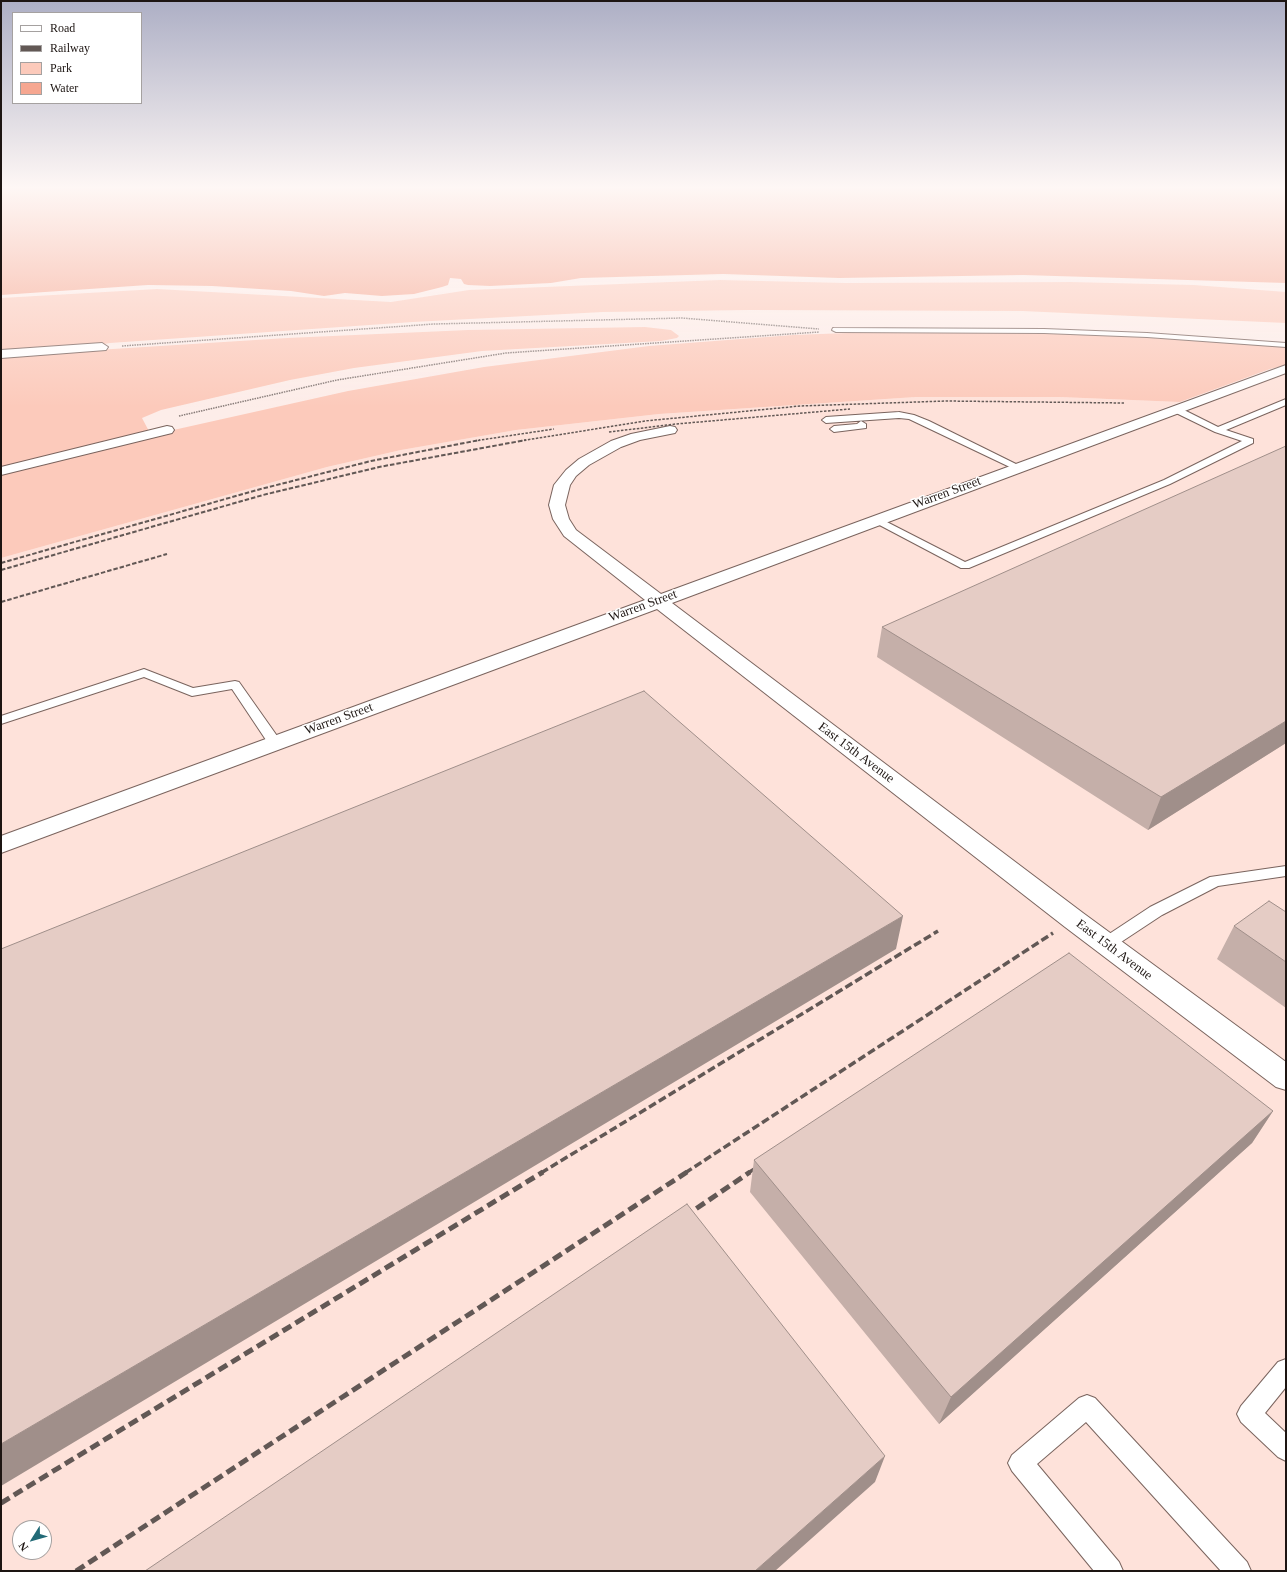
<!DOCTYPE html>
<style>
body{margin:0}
#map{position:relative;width:1287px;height:1572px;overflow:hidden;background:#fdede9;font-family:"Times New Roman",serif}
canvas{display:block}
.frame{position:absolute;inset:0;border:2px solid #1d1512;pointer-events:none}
.legend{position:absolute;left:12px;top:12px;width:130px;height:92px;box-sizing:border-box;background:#fff;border:1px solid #a5a1a0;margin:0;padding:5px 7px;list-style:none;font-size:12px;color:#1d1512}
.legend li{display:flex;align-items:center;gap:8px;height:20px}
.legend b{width:20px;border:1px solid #a5a1a0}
.north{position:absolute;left:12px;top:1520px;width:40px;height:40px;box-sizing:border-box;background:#fff;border:1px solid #a5a1a0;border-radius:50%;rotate:233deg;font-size:11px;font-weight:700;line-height:16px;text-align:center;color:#1d1512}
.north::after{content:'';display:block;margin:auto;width:14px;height:18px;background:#226a77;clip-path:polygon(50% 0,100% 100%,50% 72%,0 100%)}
</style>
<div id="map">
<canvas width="1287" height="1572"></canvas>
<div class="frame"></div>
<ul class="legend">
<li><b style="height:5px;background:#fff"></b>Road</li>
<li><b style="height:5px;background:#625855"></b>Railway</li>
<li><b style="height:11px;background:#fccabb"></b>Park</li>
<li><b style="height:11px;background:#f6a791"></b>Water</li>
</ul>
<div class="north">N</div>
</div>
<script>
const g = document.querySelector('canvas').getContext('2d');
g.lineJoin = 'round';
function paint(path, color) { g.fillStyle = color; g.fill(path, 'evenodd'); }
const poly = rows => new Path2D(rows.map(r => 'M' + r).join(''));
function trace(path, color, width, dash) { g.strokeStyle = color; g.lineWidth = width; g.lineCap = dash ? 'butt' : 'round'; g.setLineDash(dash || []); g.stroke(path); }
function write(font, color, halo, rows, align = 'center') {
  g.font = font + ' "Times New Roman",serif'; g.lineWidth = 3; g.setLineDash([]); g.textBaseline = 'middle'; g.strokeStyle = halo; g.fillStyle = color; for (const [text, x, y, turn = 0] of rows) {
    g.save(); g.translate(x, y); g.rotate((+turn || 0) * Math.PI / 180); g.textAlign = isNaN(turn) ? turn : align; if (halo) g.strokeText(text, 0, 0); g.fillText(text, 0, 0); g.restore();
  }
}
const built = poly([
 [1286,369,1286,1571,1,1571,1,558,327,467,401,450,516,430,659,414,916,397,1060,397,1180,402,1141,417,1154,417],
 [20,1528,44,1528,44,1552,20,1552]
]);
const green = poly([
 [720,280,846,283,1071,282,1194,285,1286,292,1286,323,1022,311,750,310,603,312,413,322,110,343,98,345,97,350,287,338,468,330,645,327,671,330,679,336,677,338,661,341,482,351,354,368,290,380,161,410,142,418,151,435,348,391,484,367,649,346,793,335,902,331,1047,333,1140,337,1286,347,1286,365,1270,369,1180,402,1060,397,916,397,659,414,516,430,401,450,327,467,1,558,1,298,157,289,391,302,469,290]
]);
const water = poly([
 [1,187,1286,187,1286,283,1023,275,839,278,723,274,581,278,551,283,490,286,468,285,464,284,461,279,450,278,448,285,442,287,414,294,382,296,345,293,324,296,291,291,212,286,148,285,1,295]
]);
const path = poly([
 [122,346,434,324,682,318,819,329],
 [179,416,337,380,506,353,819,332]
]);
const lane = poly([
 [833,328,1044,329,1147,333,1286,343,1286,347,1147,337,1044,333,836,332,832,330,833,328],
 [1286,399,1286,405,1226,430,1253,439,1253,443,1170,484,969,568,961,568,870,520,875,517,879,518,965,562,1164,480,1242,441,1215,432,1172,411,1172,407,1178,407,1218,427,1286,399],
 [899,412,914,415,929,421,1022,467,1017,470,1014,469,909,419,899,418,826,423,822,420,826,417,899,412],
 [861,421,866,424,866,428,834,432,830,429,834,426,857,424,861,421],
 [144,669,193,688,235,681,239,682,282,743,280,746,270,746,232,689,192,696,144,677,1,724,1,716,144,669],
 [1286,866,1286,876,1218,886,1162,915,1112,948,1106,950,1100,948,1098,944,1100,940,1150,907,1210,877,1286,866],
 [1286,1359,1286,1387,1265,1413,1286,1433,1286,1461,1278,1457,1241,1422,1237,1414,1241,1406,1278,1362,1286,1359],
 [1087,1395,1095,1398,1247,1562,1251,1571,1221,1571,1086,1422,1037,1464,1119,1562,1123,1571,1094,1571,1012,1471,1008,1463,1012,1455,1079,1398,1087,1395]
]);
const street = poly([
 [102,343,108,347,106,350,1,358,1,350,102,343],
 [1286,365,1286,373,672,603,1083,913,1286,1062,1286,1090,1276,1087,1065,927,657,609,1,853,1,836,645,600,564,536,553,519,549,505,554,485,566,470,579,459,611,441,631,434,670,426,675,427,677,430,675,433,640,440,621,447,589,465,576,476,570,485,565,505,569,519,576,530,661,594,1286,365],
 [167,426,172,427,174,430,172,433,1,475,1,467,167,426]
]);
const railFar3 = poly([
 [609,432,676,424,850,409],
 [474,441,554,429],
 [520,441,645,421,800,406,946,401,1124,403]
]);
const railFar2 = poly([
 [1,563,257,490,371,461,480,440],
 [1,570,263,495,379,467,526,440],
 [1,602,167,554]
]);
const railFar1 = poly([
 [541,1173,938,931],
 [685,1173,1053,933],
 [748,1173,762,1164]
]);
const rail = poly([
 [684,1217,750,1172],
 [1,1503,543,1172],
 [76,1571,687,1172]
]);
const wall = poly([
 [882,627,1286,743,1148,830,877,657],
 [1286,912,1286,1008,1217,959,1234,926],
 [1273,1111,1252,1143,939,1424,750,1192,754,1160]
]);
const shadedWall = poly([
 [1286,721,1286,743,1148,830,1161,797],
 [903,916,896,949,1,1486,1,1444],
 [1273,1111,1252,1143,939,1424,951,1397],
 [885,1456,875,1482,775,1571,755,1571]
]);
const building = poly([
 [1286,446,1286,721,1161,797,882,627,1286,446],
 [644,691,903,916,1,1444,1,949,644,691],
 [1269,901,1286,912,1286,962,1234,926,1269,901],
 [1069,953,1273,1111,951,1397,754,1160,1069,953],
 [687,1204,885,1456,755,1571,145,1571,687,1204]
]);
const streetNames = [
 ["Warren Street",947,493,-20],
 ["Warren Street",643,606,-20],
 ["Warren Street",339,719,-20],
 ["East 15th Avenue",856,753,37],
 ["East 15th Avenue",1114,950,37]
];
paint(built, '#fee2da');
paint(green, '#fccabb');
paint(water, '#f6a791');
trace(lane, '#7a645e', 2);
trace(street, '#7a645e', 2);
trace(path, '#867a77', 1.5, [1.5, 1]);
paint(lane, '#fff');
paint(street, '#fff');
trace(railFar3, '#625855', 1.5, [2.5, 1.5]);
trace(railFar2, '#625855', 2, [4.5, 2]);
trace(railFar1, '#625855', 3.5, [8, 3.5]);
trace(rail, '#625855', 5, [10, 5]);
paint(wall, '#c5afa9');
paint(shadedWall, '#a08f8a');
paint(building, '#e5ccc5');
trace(building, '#a08f8a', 1);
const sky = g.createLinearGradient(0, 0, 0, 407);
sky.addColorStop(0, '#adafc5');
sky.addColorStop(0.46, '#fef7f5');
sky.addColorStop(1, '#fef7f500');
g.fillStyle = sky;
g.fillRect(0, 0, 1287, 407);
write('13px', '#1d1512', '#fff', streetNames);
</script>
